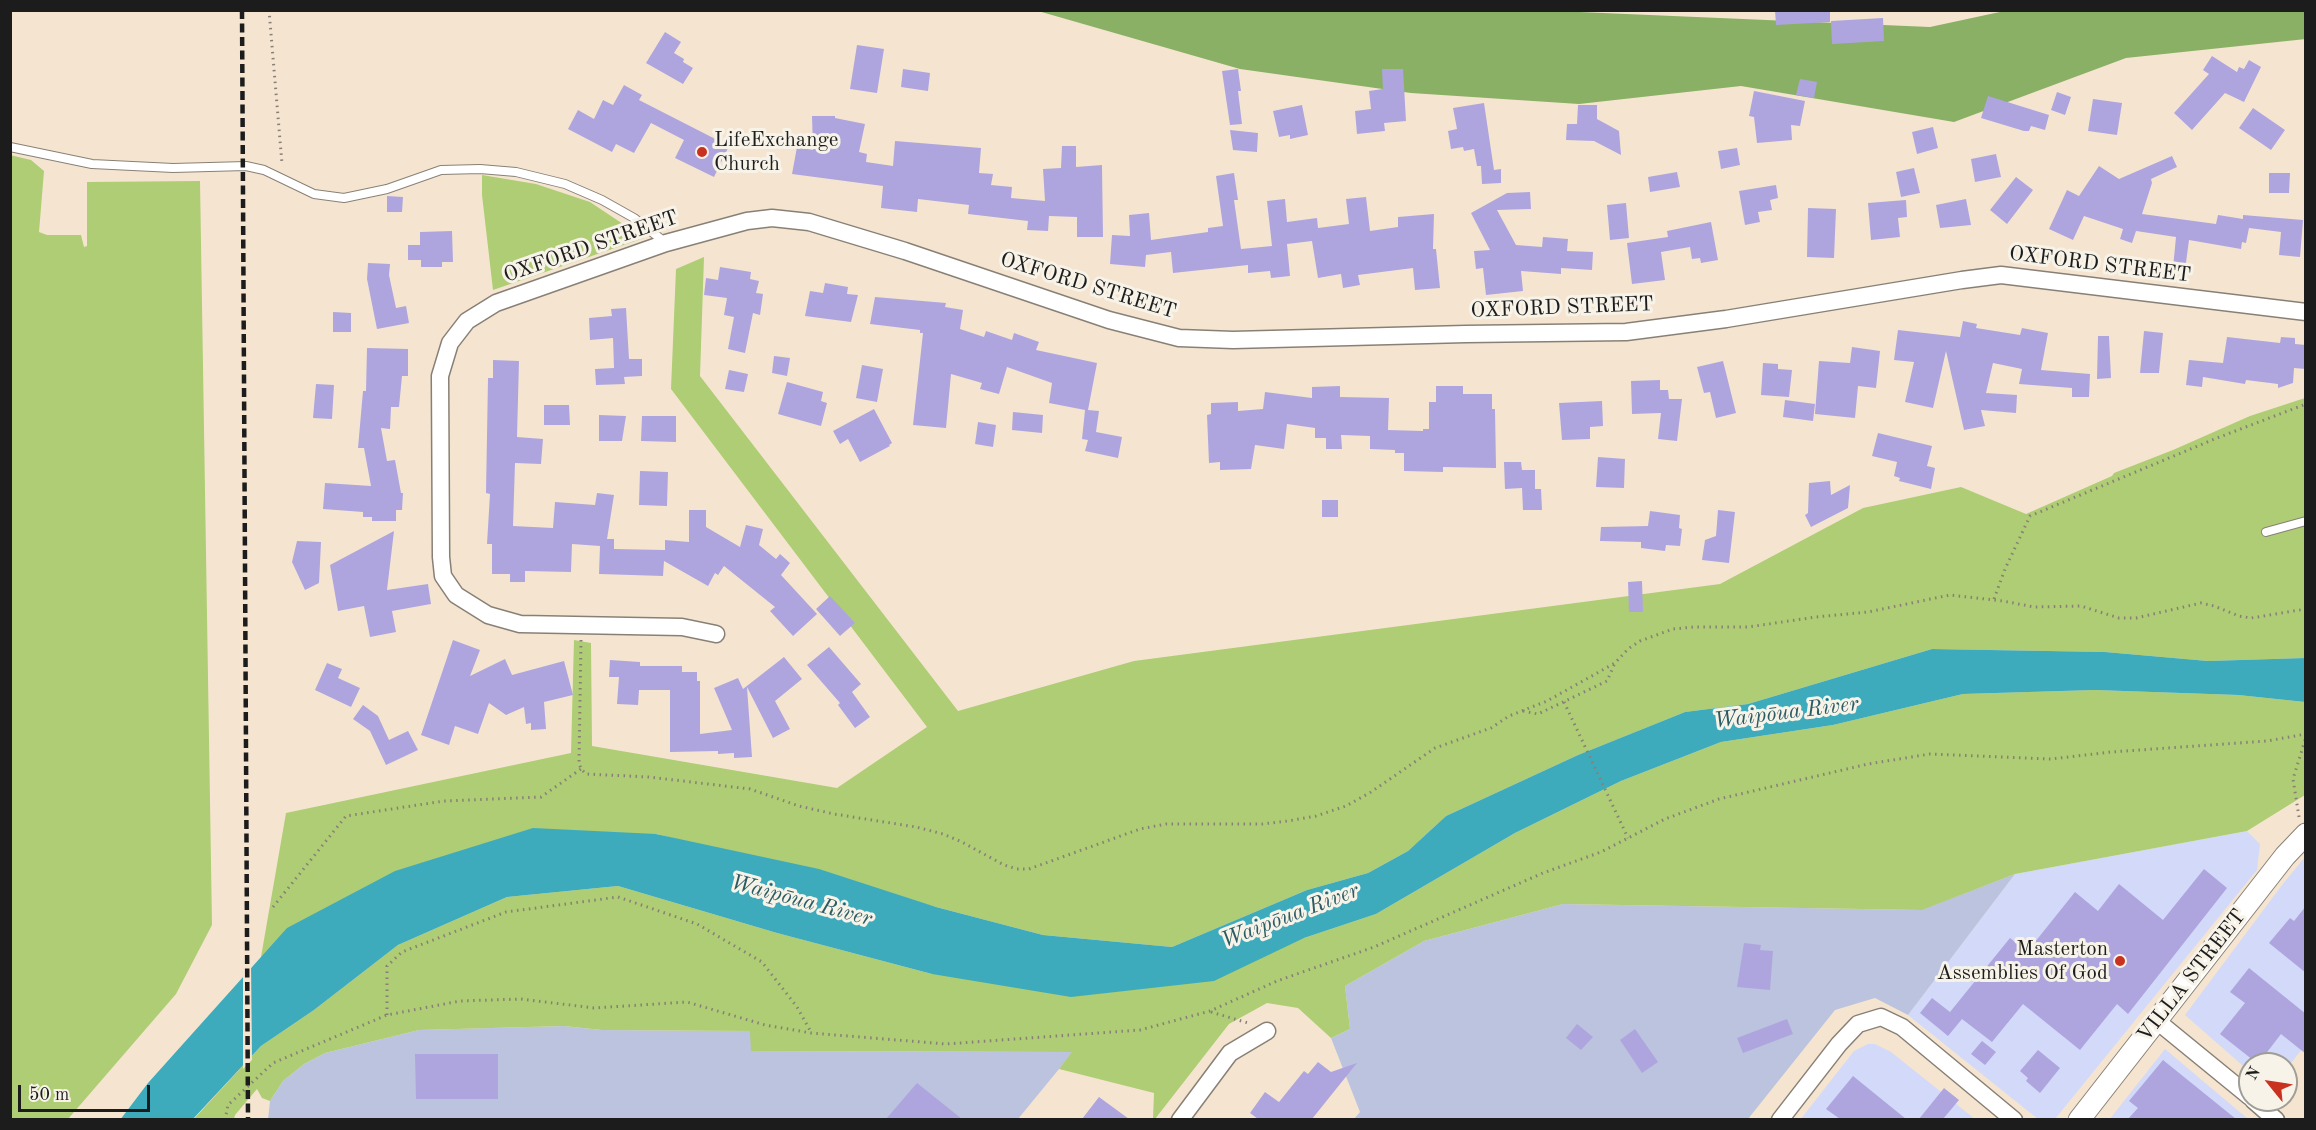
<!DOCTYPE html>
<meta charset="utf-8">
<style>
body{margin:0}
#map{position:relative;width:2316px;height:1130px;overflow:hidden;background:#f5e5d0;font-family:"Old Standard TT",serif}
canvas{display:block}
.frame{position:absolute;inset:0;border:12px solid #1c1c1c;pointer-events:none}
.north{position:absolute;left:2238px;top:1052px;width:60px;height:60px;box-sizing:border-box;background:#f7f3e8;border:2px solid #9f9d96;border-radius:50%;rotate:300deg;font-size:16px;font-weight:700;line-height:24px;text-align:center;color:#1c1c1c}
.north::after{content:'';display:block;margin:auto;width:21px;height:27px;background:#c8321e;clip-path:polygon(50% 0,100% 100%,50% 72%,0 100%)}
.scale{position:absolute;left:18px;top:1085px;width:132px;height:27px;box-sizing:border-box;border:3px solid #1c1c1c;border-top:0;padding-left:8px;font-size:18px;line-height:21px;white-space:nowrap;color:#1c1c1c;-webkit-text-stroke:4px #f7f3e8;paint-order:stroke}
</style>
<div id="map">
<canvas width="2316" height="1130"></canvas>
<div class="frame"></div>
<div class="north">N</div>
<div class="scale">50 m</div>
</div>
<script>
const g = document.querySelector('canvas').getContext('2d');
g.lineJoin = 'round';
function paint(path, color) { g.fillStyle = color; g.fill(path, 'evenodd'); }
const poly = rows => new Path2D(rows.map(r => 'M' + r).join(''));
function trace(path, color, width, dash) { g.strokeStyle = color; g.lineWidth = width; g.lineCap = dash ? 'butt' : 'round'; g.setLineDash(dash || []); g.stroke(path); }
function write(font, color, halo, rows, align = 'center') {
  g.font = font + ' "Old Standard TT",serif'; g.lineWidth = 6; g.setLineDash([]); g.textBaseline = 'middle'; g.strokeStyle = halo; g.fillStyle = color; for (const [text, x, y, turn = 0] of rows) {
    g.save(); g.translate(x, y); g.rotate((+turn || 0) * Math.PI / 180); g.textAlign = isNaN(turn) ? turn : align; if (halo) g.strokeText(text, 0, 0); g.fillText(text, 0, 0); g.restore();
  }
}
const built = poly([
 [2247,831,2260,844,2257,870,2055,1119,2038,1119,1908,1015,2015,874],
 [2305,857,2305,1045,2286,1070,2286,1064,2250,1064,2250,1072,2185,1015,2282,885],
 [1868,1044,1875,1044,1891,1052,1975,1119,1800,1120,1854,1051],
 [2165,1049,2248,1119,2109,1120]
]);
const industrial = poly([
 [2015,874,1908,1015,1875,998,1835,1010,1748,1119,1354,1119,1360,1112,1331,1038,1350,1029,1345,986,1424,941,1563,904,1921,910],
 [564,1026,602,1030,751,1031,752,1051,1073,1052,1018,1119,268,1120,270,1101,283,1081,304,1064,325,1053,419,1030]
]);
const green = poly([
 [10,155,31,160,44,171,39,232,47,235,81,235,84,247,87,246,87,182,200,181,212,925,176,994,68,1119,11,1119],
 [482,175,536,184,590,202,644,238,493,290,482,195],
 [704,257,700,376,958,711,1134,661,1720,584,1863,508,1961,487,2026,514,2112,476,2114,473,2173,450,2250,416,2305,398,2305,658,2208,661,2105,652,1932,649,1748,704,1685,712,1578,755,1446,816,1408,851,1368,873,1307,890,1172,947,1043,935,657,834,261,957,286,813,571,753,574,640,591,643,592,746,837,788,927,727,671,389,676,269],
 [2095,690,2238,695,2305,702,2305,795,2247,831,2015,874,1922,910,1563,904,1424,941,1345,986,1350,1029,1331,1038,1298,1008,1267,1003,1229,1024,1155,1119,1153,1119,1154,1093,1059,1069,1072,1052,751,1051,750,1031,602,1030,564,1026,419,1030,325,1053,304,1064,283,1081,270,1101,262,1098,257,1089,235,1115,234,1119,193,1120,261,1046,314,1010,398,945,507,897,618,886,777,933,932,974,1304,938,1376,914,1515,833,1621,781,1721,742,1833,725,1963,694]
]);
const forest = poly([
 [1533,10,1930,27,2009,10,2305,10,2306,39,2126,58,1954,122,1741,86,1579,104,1411,93,1240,69,1038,11]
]);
const water = poly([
 [1932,649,2105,652,2208,661,2305,658,2305,702,2238,695,2095,690,1963,694,1833,725,1721,742,1621,781,1515,833,1376,914,1304,938,1214,981,1071,997,932,974,777,933,618,886,507,897,398,945,314,1010,261,1046,193,1119,120,1120,148,1083,287,928,395,871,533,828,656,834,819,869,936,907,1043,935,1172,947,1307,890,1368,873,1408,851,1446,816,1578,755,1685,712,1748,704]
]);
const pier = poly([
 [251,963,252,1060,243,1069,243,972]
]);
const building = poly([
 [1775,10,1830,10,1830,22,1776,25],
 [1883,18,1884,41,1832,44,1831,21],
 [665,32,681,42,674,53,684,59,683,62,693,68,683,84,646,63],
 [857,45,884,49,877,93,850,89],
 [2212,56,2237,72,2239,67,2244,69,2249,60,2261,67,2244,102,2225,93,2192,130,2174,113,2209,74,2203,70],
 [903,69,930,73,928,91,901,87],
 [1238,69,1241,91,1238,91,1242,124,1230,125,1222,71],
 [1382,69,1403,69,1406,121,1384,123,1385,131,1357,134,1355,111,1371,109,1369,91,1383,89],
 [1800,79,1817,82,1814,98,1796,95],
 [624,85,642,95,639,100,729,146,714,177,675,158,684,140,651,123,634,153,616,144,612,152,568,129,578,110,594,119,603,100,613,105],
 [1754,91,1805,101,1800,126,1791,125,1792,140,1757,143,1754,117,1749,116],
 [2057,92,2071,97,2065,115,2051,110],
 [1988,96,2049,115,2045,130,2031,126,2029,131,2024,131,1981,118],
 [2093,99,2122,103,2117,135,2088,131],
 [1484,103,1494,170,1501,169,1501,183,1482,184,1481,166,1477,166,1474,149,1464,151,1463,147,1451,149,1448,131,1457,129,1453,108],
 [1302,105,1308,135,1290,139,1290,135,1279,137,1273,111],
 [1578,105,1597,105,1597,119,1619,131,1621,155,1594,141,1566,140,1567,124,1577,124],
 [2253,108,2285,130,2271,150,2239,128],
 [812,116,835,116,835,118,865,124,859,152,867,154,866,162,893,166,895,141,981,148,979,173,993,174,991,185,1012,187,1011,198,1045,201,1043,169,1061,168,1062,146,1076,146,1076,167,1102,165,1103,237,1077,237,1077,217,1049,216,1048,231,1027,230,1028,221,968,214,969,205,918,199,917,212,881,208,883,186,792,174,797,147,813,150],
 [1933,127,1938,148,1917,154,1912,132],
 [1230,130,1258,133,1257,152,1233,150],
 [1737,148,1740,165,1721,169,1718,151],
 [1996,154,2001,177,1975,182,1971,159],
 [2172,156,2177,167,2151,179,2152,183,2142,214,2216,224,2218,215,2243,219,2243,215,2303,220,2300,257,2279,255,2281,232,2249,228,2246,243,2242,242,2241,249,2189,240,2185,270,2173,268,2176,237,2136,231,2132,243,2120,239,2123,229,2084,216,2073,240,2049,229,2067,190,2079,196,2099,166,2119,179],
 [1914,168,1920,193,1901,197,1896,172],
 [1677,172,1680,187,1650,192,1648,177],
 [1234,173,1238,200,1234,200,1241,249,1272,246,1267,201,1285,199,1287,222,1317,218,1318,228,1349,224,1346,199,1366,197,1370,231,1398,227,1398,217,1434,214,1433,249,1436,249,1440,288,1415,290,1413,268,1358,275,1360,285,1343,288,1341,274,1318,278,1312,241,1287,244,1290,276,1271,278,1270,271,1248,273,1248,265,1173,273,1171,252,1146,255,1145,267,1110,264,1112,235,1130,236,1129,215,1149,213,1151,240,1208,232,1208,228,1223,226,1216,176],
 [2269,173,2290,173,2289,193,2269,193],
 [2016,177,2033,190,2007,224,1990,210],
 [1776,185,1778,198,1770,200,1772,210,1758,212,1760,222,1745,225,1739,191],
 [1530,192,1531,209,1497,210,1516,245,1542,247,1543,237,1568,239,1567,251,1593,252,1592,270,1561,268,1561,274,1521,271,1523,291,1486,295,1483,268,1476,269,1474,251,1490,250,1471,213,1507,193],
 [387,196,403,197,402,212,387,212],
 [1966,199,1971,225,1940,228,1936,205],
 [1906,200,1907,217,1898,218,1900,237,1871,240,1868,203],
 [1626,203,1629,238,1610,240,1607,205],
 [1808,208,1836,209,1834,258,1807,257],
 [1711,222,1718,260,1701,263,1700,258,1692,259,1690,247,1661,252,1665,280,1632,284,1627,243,1668,237,1667,231],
 [452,231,453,262,442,262,442,267,421,267,421,260,408,260,408,245,420,245,420,232],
 [368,263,390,264,389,275,396,308,406,306,409,323,377,329,367,279],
 [720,267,751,272,750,279,759,281,756,293,763,294,760,315,753,313,745,353,728,349,734,317,724,315,727,298,704,295,706,278,718,280],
 [825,283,848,287,847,294,858,295,851,322,805,316,810,291,823,293],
 [875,297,946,303,945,307,963,310,960,329,984,337,986,331,1012,340,1014,333,1039,342,1036,350,1097,363,1088,410,1099,411,1096,432,1122,437,1118,458,1085,451,1088,440,1082,439,1085,410,1049,403,1052,383,1007,367,999,394,980,389,982,383,951,374,946,428,913,425,923,333,920,333,920,330,870,324],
 [626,308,629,359,642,359,642,376,624,377,625,384,596,385,595,369,614,368,613,338,590,340,589,318,612,316,611,309],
 [333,312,351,313,351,332,333,332],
 [1963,321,1977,324,1976,328,2020,335,2022,328,2048,333,2041,370,2090,374,2089,397,2072,397,2072,388,2019,384,2022,369,1993,363,1986,393,2017,395,2016,413,1981,410,1985,426,1964,430,1946,351,1933,408,1905,402,1914,362,1894,360,1898,330,1960,337],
 [2144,331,2163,333,2159,373,2140,373],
 [2098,336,2109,336,2111,378,2097,379],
 [2227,337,2280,343,2281,337,2295,338,2295,344,2306,345,2306,369,2294,368,2293,383,2278,388,2278,384,2246,380,2245,384,2203,377,2202,387,2186,385,2189,360,2223,363],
 [1852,347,1880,351,1876,388,1858,386,1855,418,1815,414,1819,361,1850,363],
 [367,348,408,349,408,376,402,376,399,407,391,407,390,429,381,428,387,461,395,460,401,493,403,493,402,510,396,510,396,521,372,521,372,517,363,517,363,512,323,509,325,483,371,486,364,448,358,448,363,391,366,391],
 [774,356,790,358,787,376,772,373],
 [493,360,519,361,517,437,543,439,541,464,515,463,513,526,553,528,555,502,595,505,597,493,614,495,607,539,614,539,614,549,665,550,665,540,689,542,689,510,706,510,706,527,740,547,746,525,763,529,759,545,776,559,780,554,790,563,781,575,817,614,793,636,770,611,775,607,724,566,718,575,715,573,708,586,664,561,663,576,599,574,600,546,572,544,571,572,525,571,525,582,510,582,510,574,492,574,492,544,487,544,490,494,486,493,488,378,493,378],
 [1723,361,1736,413,1716,418,1710,392,1704,393,1697,367],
 [1763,363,1778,364,1778,369,1792,370,1789,397,1761,395],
 [862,365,883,369,877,402,856,398],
 [729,370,748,374,744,392,725,389],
 [1660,380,1660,390,1668,390,1669,399,1682,399,1677,441,1658,439,1661,413,1632,414,1631,381],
 [787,382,823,392,821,401,827,403,821,426,778,414],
 [316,384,334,385,332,419,313,418],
 [1340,386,1340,397,1389,398,1388,430,1423,431,1423,429,1429,429,1429,402,1436,402,1436,386,1463,386,1463,394,1492,394,1492,409,1495,409,1496,468,1443,467,1443,472,1404,471,1404,453,1395,453,1395,450,1370,449,1370,436,1341,435,1342,449,1326,449,1326,438,1315,438,1315,428,1287,424,1284,449,1255,445,1251,469,1220,470,1220,462,1209,463,1207,415,1211,414,1211,403,1238,402,1238,411,1263,409,1265,392,1312,398,1312,387],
 [1785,400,1815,404,1813,421,1783,417],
 [1602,401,1603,426,1590,427,1590,439,1562,440,1559,403],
 [544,405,569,405,570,425,544,425],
 [874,409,892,443,889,445,890,446,860,462,848,439,840,444,833,431],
 [1013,412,1043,415,1042,433,1012,430],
 [599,415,626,416,622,441,599,441],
 [642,416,676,416,676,442,641,441],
 [978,422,996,425,993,447,975,444],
 [1878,433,1932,446,1927,466,1935,468,1931,489,1899,481,1900,478,1894,476,1897,462,1872,456],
 [1598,457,1625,459,1624,488,1596,487],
 [1504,462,1521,462,1522,470,1535,470,1535,489,1541,489,1542,510,1523,510,1522,488,1505,489],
 [640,471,668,472,667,506,639,505],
 [1830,481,1831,495,1850,485,1848,508,1811,527,1805,515,1808,513,1809,483],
 [1322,500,1338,500,1338,517,1322,517],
 [1718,510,1735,512,1729,563,1702,560,1705,540,1716,536],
 [1650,511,1680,515,1679,528,1682,529,1680,546,1666,545,1665,551,1641,548,1641,542,1600,541,1601,527,1648,526],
 [394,531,387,590,428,584,431,604,392,611,396,632,370,637,364,606,338,611,330,565],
 [297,541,321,542,319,583,305,590,292,562],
 [1642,581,1643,612,1629,612,1628,582],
 [830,596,855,623,840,636,816,609],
 [453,640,480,650,470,676,505,659,512,675,564,661,573,695,544,702,546,729,531,730,531,723,526,724,524,707,506,715,489,703,478,734,455,726,449,745,421,735],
 [829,647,861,684,852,692,870,717,855,728,838,705,840,703,807,665],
 [784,657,802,679,775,701,790,729,773,738,747,687,752,757,734,758,734,753,718,754,718,751,670,752,670,690,639,690,638,705,617,704,619,677,609,677,610,660,640,662,640,666,682,666,682,672,697,672,697,681,700,681,700,734,732,730,714,688,738,678,743,689],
 [327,663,342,669,338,678,360,688,351,707,315,690],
 [363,705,378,716,389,740,408,731,418,750,386,765,370,731,353,719],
 [2204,869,2227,888,2128,1014,2117,1004,2080,1050,2023,1004,1992,1042,1962,1019,1948,1036,1920,1013,1932,998,1950,1012,2010,938,2027,952,2075,892,2098,911,2119,884,2163,920],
 [2306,906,2306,973,2269,943,2290,918,2294,921],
 [1744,943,1761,945,1760,950,1773,951,1770,990,1737,987],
 [2249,968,2306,1014,2306,1054,2281,1034,2258,1064,2220,1034,2245,1003,2230,992],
 [1787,1019,1793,1034,1743,1053,1737,1038],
 [1577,1024,1593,1037,1581,1050,1566,1038],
 [1635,1029,1658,1062,1642,1073,1620,1040],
 [1982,1041,1996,1052,1985,1065,1971,1054],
 [2038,1050,2060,1068,2040,1093,2026,1081,2028,1078,2020,1071],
 [415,1054,498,1054,498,1099,416,1099],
 [2163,1060,2236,1119,2128,1119,2138,1108,2129,1101],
 [1318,1062,1331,1072,1357,1063,1312,1119,1258,1119,1250,1113,1265,1092,1279,1102,1304,1071,1308,1074],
 [1853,1076,1906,1119,1840,1119,1826,1109],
 [917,1083,962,1119,886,1119],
 [1944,1088,1959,1100,1943,1119,1919,1119],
 [1099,1097,1129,1119,1082,1119]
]);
const path = poly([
 [269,10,282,164],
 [1994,599,2005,569,2030,516,2217,438,2306,404],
 [581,640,579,763,581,769,586,774,649,777,750,789,799,806,834,814,916,827,943,834,962,842,1004,865,1017,869,1029,869,1140,829,1166,824,1262,824,1288,821,1316,816,1346,806,1371,792,1435,748,1491,728,1509,716,1547,701,1615,663,1628,649,1640,641,1673,629,1694,627,1748,627,1816,617,1868,612,1950,595,2003,601,2034,607,2081,606,2119,618,2136,618,2201,603,2214,606,2239,616,2251,618,2306,609],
 [1564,702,1628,838],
 [1523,711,1538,714,1607,681,1615,663],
 [2299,817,2293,779,2306,737],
 [273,907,346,816,444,801,541,797,581,769],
 [1211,1012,1248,1023],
 [387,1015,387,966,402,952,506,912,618,897,697,924,762,962,797,1007,811,1032],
 [225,1120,228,1105,273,1063,387,1015,460,1001,521,999,594,1008,687,1002,765,1025,811,1033,946,1044,1140,1030,1210,1011,1277,981,1374,947,1543,873,1601,852,1665,819,1719,799,1868,764,1930,754,2051,759,2111,752,2267,741,2306,734]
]);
const service = poly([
 [10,147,92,164,173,168,246,166,264,170,314,194,344,198,387,189,441,170,480,169,516,172,565,184,602,200,634,218,666,243],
 [2266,532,2306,521]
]);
const minor = poly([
 [716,634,682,627,520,624,488,615,456,595,443,576,441,557,440,376,450,343,467,321,496,303,666,243,747,221,772,218,809,222,905,251,1109,320,1179,338,1233,340,1466,334,1626,332,1726,319,1962,280,2001,275,2306,312],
 [2157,1021,2250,1097],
 [2253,1100,2276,1120],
 [1180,1120,1230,1053,1267,1031],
 [1780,1120,1839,1044,1858,1024,1881,1017,1902,1027,2014,1120]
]);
const tertiary = poly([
 [2079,1120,2285,856,2306,834]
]);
const rail = poly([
 [242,10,248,1120]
]);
const markers = [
 [702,152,6,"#c8321e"],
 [2120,961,6,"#c8321e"]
];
const poiNames = [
 ["LifeExchange",714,140],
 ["Church",714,164],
 ["Masterton",2108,949,"right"],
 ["Assemblies Of God",2108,973,"right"]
];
const streetNames = [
 ["OXFORD STREET",591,247,-19],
 ["OXFORD STREET",2100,265,7],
 ["OXFORD STREET",1088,286,17],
 ["OXFORD STREET",1562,308,-2],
 ["VILLA STREET",2192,976,-52]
];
const waterNames = [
 ["Waipōua River",1786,713,-7],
 ["Waipōua River",801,901,15],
 ["Waipōua River",1290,916,-21]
];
paint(built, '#d2d9f9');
paint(industrial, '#bcc3de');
paint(green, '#aecd74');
paint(forest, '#8ab066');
paint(water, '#3eabbd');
paint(pier, '#f5e5d0');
paint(building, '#aea5df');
trace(service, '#888076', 10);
trace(minor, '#888076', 19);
trace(tertiary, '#888076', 23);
trace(path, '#888076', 3, [1.5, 4.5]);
trace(service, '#fff', 8);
trace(minor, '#fff', 16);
trace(tertiary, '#fff', 21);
trace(rail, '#1c1c1c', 4.5, [9, 4.5]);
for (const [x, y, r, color] of markers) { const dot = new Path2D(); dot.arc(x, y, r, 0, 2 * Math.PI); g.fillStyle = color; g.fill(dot); trace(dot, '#f7f3e8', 2); }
write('21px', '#1c1c1c', '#f7f3e8', poiNames, 'left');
write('21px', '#1c1c1c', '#f7f3e8', streetNames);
write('italic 22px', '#2b5c64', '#f7f3e8', waterNames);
</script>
